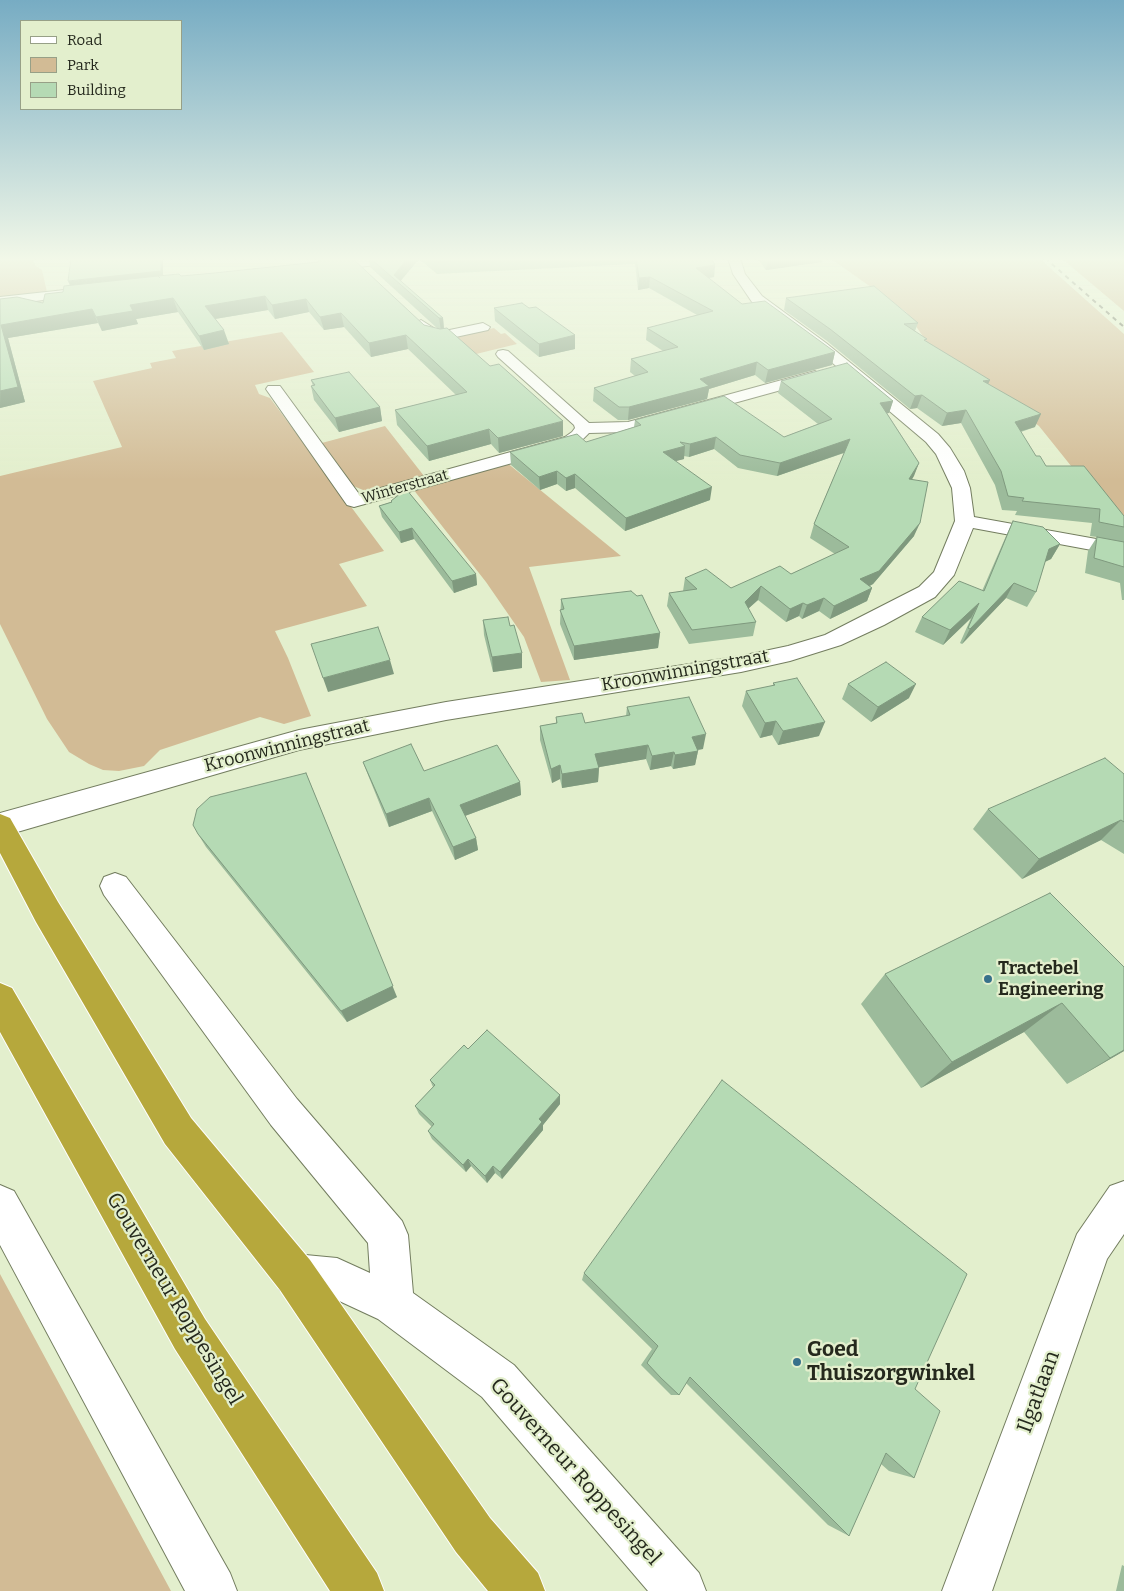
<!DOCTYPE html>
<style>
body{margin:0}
#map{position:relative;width:1124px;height:1591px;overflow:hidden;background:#e3efcd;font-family:Bitter,serif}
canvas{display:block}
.legend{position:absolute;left:20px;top:20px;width:162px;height:90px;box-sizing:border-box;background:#e3efcd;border:1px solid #97a087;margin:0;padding:6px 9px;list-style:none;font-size:15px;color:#25291d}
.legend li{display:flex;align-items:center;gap:10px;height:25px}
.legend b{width:25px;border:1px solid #97a087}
</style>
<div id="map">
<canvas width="1124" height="1591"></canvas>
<ul class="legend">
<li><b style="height:6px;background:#fff"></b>Road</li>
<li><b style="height:14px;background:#d2bb95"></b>Park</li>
<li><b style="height:14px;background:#b5dab4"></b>Building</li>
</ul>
</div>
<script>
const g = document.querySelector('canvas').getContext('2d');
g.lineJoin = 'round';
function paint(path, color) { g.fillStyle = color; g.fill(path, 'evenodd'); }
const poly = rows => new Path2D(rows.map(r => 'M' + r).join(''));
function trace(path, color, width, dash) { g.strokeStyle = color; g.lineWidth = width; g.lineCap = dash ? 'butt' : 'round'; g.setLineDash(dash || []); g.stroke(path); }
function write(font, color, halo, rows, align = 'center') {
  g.font = font + ' Bitter,serif'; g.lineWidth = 4.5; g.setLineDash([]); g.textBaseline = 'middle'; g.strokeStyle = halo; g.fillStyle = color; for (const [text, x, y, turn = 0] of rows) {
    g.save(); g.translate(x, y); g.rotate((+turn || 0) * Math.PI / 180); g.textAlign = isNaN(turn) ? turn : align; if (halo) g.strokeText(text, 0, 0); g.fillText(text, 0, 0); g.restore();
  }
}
const green = poly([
 [0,258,32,258,36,266,42,270,47,292,0,298],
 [830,258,1039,258,1124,334,1124,532,1039,426,929,345,906,312],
 [1061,258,1124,258,1124,311],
 [494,328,501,334,505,333,517,344,468,356,453,337],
 [282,332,314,372,255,385,259,394,270,398,384,551,339,564,367,606,275,631,288,658,311,716,284,724,260,717,160,750,144,766,119,771,103,770,89,764,69,752,47,719,0,624,0,476,122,447,93,381,152,368,150,363,176,358,172,351],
 [385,426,424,476,373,490,363,490,351,485,318,444],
 [506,462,621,556,529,567,570,680,541,682,524,637,486,582,413,489],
 [0,1274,171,1591,0,1591]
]);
const street = poly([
 [372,258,411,258,405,262,320,271,314,267,320,263,372,258],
 [728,258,740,258,745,274,762,296,826,343,938,434,950,448,964,471,970,488,974,517,1124,544,1124,556,973,528,954,575,935,597,884,625,841,645,790,661,741,672,446,720,299,750,0,837,0,813,299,730,446,702,741,656,788,646,825,635,919,587,934,572,955,521,952,488,936,454,926,442,816,349,752,302,733,274,728,258],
 [83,288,90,292,88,295,0,305,0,297,83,288],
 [421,320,440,332,483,323,490,327,488,330,437,341,432,340,416,327,414,324,421,320],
 [503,350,508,351,589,423,628,422,815,371,823,376,821,379,629,432,589,433,577,445,354,507,347,505,266,389,268,386,280,386,359,494,565,437,572,432,575,428,574,425,498,357,496,354,498,351,503,350],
 [115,873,126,877,297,1099,402,1221,408,1235,413,1293,514,1365,699,1573,706,1591,648,1591,482,1397,378,1319,335,1299,295,1296,280,1290,274,1275,280,1260,295,1254,337,1258,370,1273,368,1243,271,1125,104,895,100,886,104,877,115,873],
 [1124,1181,1124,1234,1107,1259,992,1591,942,1591,1077,1234,1110,1186,1124,1181],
 [0,1185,14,1191,230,1573,237,1591,185,1591,0,1245,0,1185]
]);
const highway = poly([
 [0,814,10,818,58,902,191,1118,310,1260,490,1518,538,1573,545,1591,488,1591,456,1552,280,1290,165,1144,36,922,0,853,0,814],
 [0,983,12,988,205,1319,377,1573,384,1591,330,1591,175,1349,0,1032,0,983]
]);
const rail = poly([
 [1045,258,1124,327]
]);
const wall = poly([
 [322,258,357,258,352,258,424,325,438,329,370,267,369,258,711,258,715,265,714,277,708,278,742,304,835,352,832,365,765,383,755,375,709,389,707,399,628,420,618,420,593,401,594,388,635,376,630,372,631,359,663,351,646,340,647,328,697,315,649,288,638,290,635,264,437,274,419,259,400,281,443,318,444,328,563,436,499,453,491,444,429,461,397,425,395,410,456,395,408,349,371,357,344,327,324,330,309,312,275,319,268,310,215,319,229,344,204,350,178,312,136,319,138,324,102,331,98,323,8,338,25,402,0,408,0,299,43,303,63,292,163,276,181,276,214,273,318,262,323,259],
 [757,258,823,258,822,262,766,270],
 [786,298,918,323,915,331,926,341,988,384,1035,427,1021,432,1036,456,1046,466,1124,516,1124,600,1122,600,1120,583,1085,573,1088,551,1097,537,1090,536,1092,523,1015,515,1017,511,1002,510,995,485,961,423,942,426,917,408,910,409,827,341,784,310],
 [494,308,575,335,575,349,539,357,495,321],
 [311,380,380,407,382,421,339,432,314,400,311,386,313,386],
 [781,381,893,401,889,413,887,413,919,463,912,479,914,536,873,584,870,586,872,588,867,601,830,619,819,611,802,619,799,616,786,622,758,600,748,609,756,622,753,636,689,644,667,606,669,593,683,591,685,578,731,588,791,574,835,554,810,538,814,524,844,453,777,476,738,468,714,449,689,457,684,456,684,459,675,461,710,500,625,531,575,488,566,491,557,484,540,490,511,465,510,452,586,442,634,427,635,420,784,437,818,424,778,393],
 [391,501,476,574,477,585,454,593,414,539,401,543,382,517,379,506,391,502],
 [1013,521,1060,544,1051,559,1045,562,1036,592,1027,607,1006,598,962,644,960,643,971,618,943,645,915,632,922,617,982,591,1006,536],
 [561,599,660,633,658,648,574,660,560,624],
 [483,620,510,626,522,668,493,672,484,635],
 [773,683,819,736,778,745,772,735,760,738,742,706,746,691,773,686],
 [848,684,909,698,871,722,842,699],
 [627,707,703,749,698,750,698,751,695,765,673,769,671,766,650,770,646,759,599,767,598,782,562,788,560,779,552,783,540,740,540,726,556,723,556,717,585,723,626,716],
 [363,762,424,771,520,782,521,795,465,816,476,838,478,850,455,860,432,811,389,827,368,775],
 [1124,774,1124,854,1101,840,1022,879,973,829,988,809],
 [198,834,397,997,347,1022,206,847],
 [1050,893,1124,1051,1067,1084,1024,1032,921,1088,861,1004,885,974],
 [468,1049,560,1104,543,1125,543,1130,502,1179,495,1173,487,1183,471,1166,466,1172,432,1139,428,1131,432,1127,419,1114,415,1106,433,1087,430,1080],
 [584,1273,915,1389,914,1478,889,1471,881,1464,849,1536,828,1525,686,1383,679,1395,671,1395,641,1365,652,1349,582,1280],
 [1122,1565,1124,1566,1124,1591,1116,1591]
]);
const shadedWall = poly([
 [161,258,163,258,163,278,71,288,68,281],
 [408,258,419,258,419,259,399,283,394,275],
 [768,258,823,258,822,262,766,270],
 [715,265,714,277,695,280,696,268],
 [650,277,649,288,638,290,639,278],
 [265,296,268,310,209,320,205,306],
 [173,298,178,312,136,319,138,324,102,331,96,317,130,305],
 [306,299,309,312,275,319,272,305],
 [92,309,98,323,8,338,25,402,0,408,1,325],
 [341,313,344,327,324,330,320,317],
 [439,318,443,318,444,330,441,331],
 [224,330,229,344,204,350,199,336],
 [406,335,408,349,371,357,369,343],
 [575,335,575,349,539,357,539,344],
 [835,352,832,365,765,383,768,370],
 [757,362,755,375,709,389,707,399,628,420,629,407,700,379],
 [990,380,984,393,983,381],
 [922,395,917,408,910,409,915,396],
 [893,401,889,413,876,415,880,403],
 [380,407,382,421,339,432,335,418],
 [966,410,961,423,942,426,947,413],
 [1041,414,1035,427,1008,435,1015,422],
 [563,421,563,436,499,453,498,438],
 [489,429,491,444,429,461,427,446],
 [716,437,714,449,689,457,690,444],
 [850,439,846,452,777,476,780,463],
 [685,446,684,459,661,465,663,452],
 [919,463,914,476,904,492,909,479],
 [557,471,557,484,540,490,539,477],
 [575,474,575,488,566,491,566,478],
 [712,487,710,500,625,531,626,518],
 [920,523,914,536,873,584,855,593,860,579],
 [412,528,414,539,401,543,399,532],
 [1060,544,1051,559,1040,564,1049,549],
 [476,574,477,585,454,593,452,581],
 [1014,583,1006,598,962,644,970,629],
 [761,586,758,600,741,615,745,602],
 [872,588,867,601,830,619,834,606],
 [824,598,819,611,802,619,807,605],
 [803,603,799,616,786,622,790,609],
 [979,603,971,618,943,645,950,630],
 [660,633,658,648,574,660,574,646],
 [522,653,522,668,493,672,492,657],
 [390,660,394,674,328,692,323,678],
 [916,684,909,698,871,722,878,707],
 [776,721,772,735,760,738,765,723],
 [825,722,819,736,778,745,783,731],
 [706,734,703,749,689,751,692,737],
 [648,745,646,759,594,768,595,754],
 [698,751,695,765,673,769,675,755],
 [674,752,671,766,650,770,652,756],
 [560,765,560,779,552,783,551,769],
 [599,768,598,782,562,788,562,774],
 [306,773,397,997,347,1022,341,1011],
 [520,782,521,795,462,817,460,805],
 [429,798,432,811,389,827,386,814],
 [1121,820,1101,840,1022,879,1039,859],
 [476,838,478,850,455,860,453,847],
 [1062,1003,1024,1032,921,1088,952,1062],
 [1124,1050,1124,1051,1067,1084,1110,1058],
 [560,1095,560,1104,543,1125,543,1130,502,1179,500,1172,539,1119],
 [468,1159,471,1166,466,1172,463,1165],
 [493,1166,495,1173,487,1183,485,1176]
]);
const building = poly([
 [71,258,161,258,161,271,68,281,71,258],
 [335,258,352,258,424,325,440,329,447,328,490,366,499,364,563,421,498,438,489,429,427,446,395,410,467,392,406,335,369,343,341,313,320,317,306,299,272,305,265,296,205,306,224,330,199,336,173,298,130,305,133,311,96,317,92,309,1,325,18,387,0,391,0,299,17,297,43,303,45,294,63,292,64,286,158,276,160,278,158,276,179,274,181,276,214,273,318,262,319,260,335,258],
 [370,258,408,258,394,275,443,318,439,318,370,258],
 [430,258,527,258,435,262,430,258],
 [636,258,711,258,715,265,696,268,742,304,765,301,835,352,768,370,757,362,700,379,709,386,629,407,619,407,594,388,648,372,631,359,678,347,647,328,713,311,650,277,639,278,636,258],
 [874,286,918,323,904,324,927,339,924,340,990,380,983,381,1041,414,1015,422,1036,456,1040,456,1046,466,1084,466,1124,516,1124,527,1099,522,1100,509,1022,501,1024,498,1008,496,1001,471,966,410,947,413,922,395,915,396,830,329,786,298,874,286],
 [522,303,529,308,536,307,575,335,539,344,494,308,522,303],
 [847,363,893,401,880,403,919,463,909,479,928,482,920,523,879,571,860,579,872,588,834,606,824,598,807,605,803,603,790,609,761,586,745,602,756,622,692,630,669,593,697,589,685,578,706,569,731,588,780,566,791,574,849,547,814,524,850,439,780,463,740,455,716,437,690,444,680,442,685,446,663,452,712,487,626,518,575,474,566,478,557,471,539,477,510,452,577,434,586,442,641,425,635,420,724,396,784,437,832,419,781,381,847,363],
 [349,372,380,407,335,418,311,386,315,385,311,380,349,372],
 [406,489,476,574,452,581,412,528,399,532,379,506,392,502,391,501,406,489],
 [1013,521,1043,527,1060,544,1049,549,1036,592,1014,583,970,629,968,628,979,603,950,630,922,617,959,581,984,591,1013,521],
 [1097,537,1124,542,1124,567,1094,558,1097,537],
 [631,591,637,596,642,595,660,633,574,646,560,610,564,609,561,599,631,591],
 [508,617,510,626,514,625,522,653,492,657,483,620,508,617],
 [378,627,390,660,323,678,311,644,378,627],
 [886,662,916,684,878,707,848,684,886,662],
 [797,678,825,722,783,731,776,721,765,723,746,691,775,685,773,683,797,678],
 [689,697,706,734,692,737,698,751,675,755,674,752,652,756,648,745,595,754,599,768,562,774,560,765,551,769,540,726,557,723,556,717,582,713,585,723,630,715,627,707,689,697],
 [411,744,424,771,497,745,520,782,460,805,476,838,453,847,429,798,386,814,363,762,411,744],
 [1105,758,1124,774,1124,822,1121,820,1039,859,988,809,1105,758],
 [306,773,393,986,341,1011,198,834,193,825,197,809,210,797,306,773],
 [1050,893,1124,967,1124,1050,1110,1058,1062,1003,952,1062,885,974,1050,893],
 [487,1030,560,1095,539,1119,542,1122,500,1172,493,1166,485,1176,468,1159,463,1165,428,1131,434,1124,415,1106,435,1085,430,1080,464,1045,468,1049,487,1030],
 [722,1080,967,1274,915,1389,940,1411,914,1478,886,1453,849,1536,690,1377,679,1395,661,1378,647,1363,658,1346,584,1273,722,1080]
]);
const markers = [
 [988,979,5,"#38718b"],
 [797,1362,5,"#38718b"]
];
const farStreetnames = [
 ["Winterstraat",405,487,-16]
];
const streetNames = [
 ["Kroonwinningstraat",685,671,-10],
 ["Kroonwinningstraat",287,746,-14]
];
const poiNames = [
 ["Tractebel",998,969],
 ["Engineering",998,990]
];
const nearStreetnames = [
 ["Gouverneur Roppesingel",174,1299,59],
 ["Ilgatlaan",1039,1392,-70],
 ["Gouverneur Roppesingel",575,1472,48]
];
const nearPoinames = [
 ["Goed",807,1350],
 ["Thuiszorgwinkel",807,1374]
];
paint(green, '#d2bb95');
trace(street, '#737d5f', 2);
trace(highway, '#fff', 2);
paint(street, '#fff');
paint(highway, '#b6a83c');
trace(rail, '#575d4b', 2, [4.5, 4.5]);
paint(wall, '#9cbb9b');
paint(shadedWall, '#7f997e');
paint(building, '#b5dab4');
trace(building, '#7f997e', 1);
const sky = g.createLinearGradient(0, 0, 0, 480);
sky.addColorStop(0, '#77acc3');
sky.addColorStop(0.54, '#f2f8e8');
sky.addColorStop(1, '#f2f8e800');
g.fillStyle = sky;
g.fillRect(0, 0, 1124, 480);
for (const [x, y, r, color] of markers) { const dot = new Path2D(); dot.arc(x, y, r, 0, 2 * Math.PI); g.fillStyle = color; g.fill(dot); trace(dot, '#e3efcd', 2); }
write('15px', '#25291d', '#e3efcd', farStreetnames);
write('18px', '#25291d', '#e3efcd', streetNames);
write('bold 18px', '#25291d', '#e3efcd', poiNames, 'left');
write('21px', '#25291d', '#e3efcd', nearStreetnames);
write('bold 21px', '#25291d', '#e3efcd', nearPoinames, 'left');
</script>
